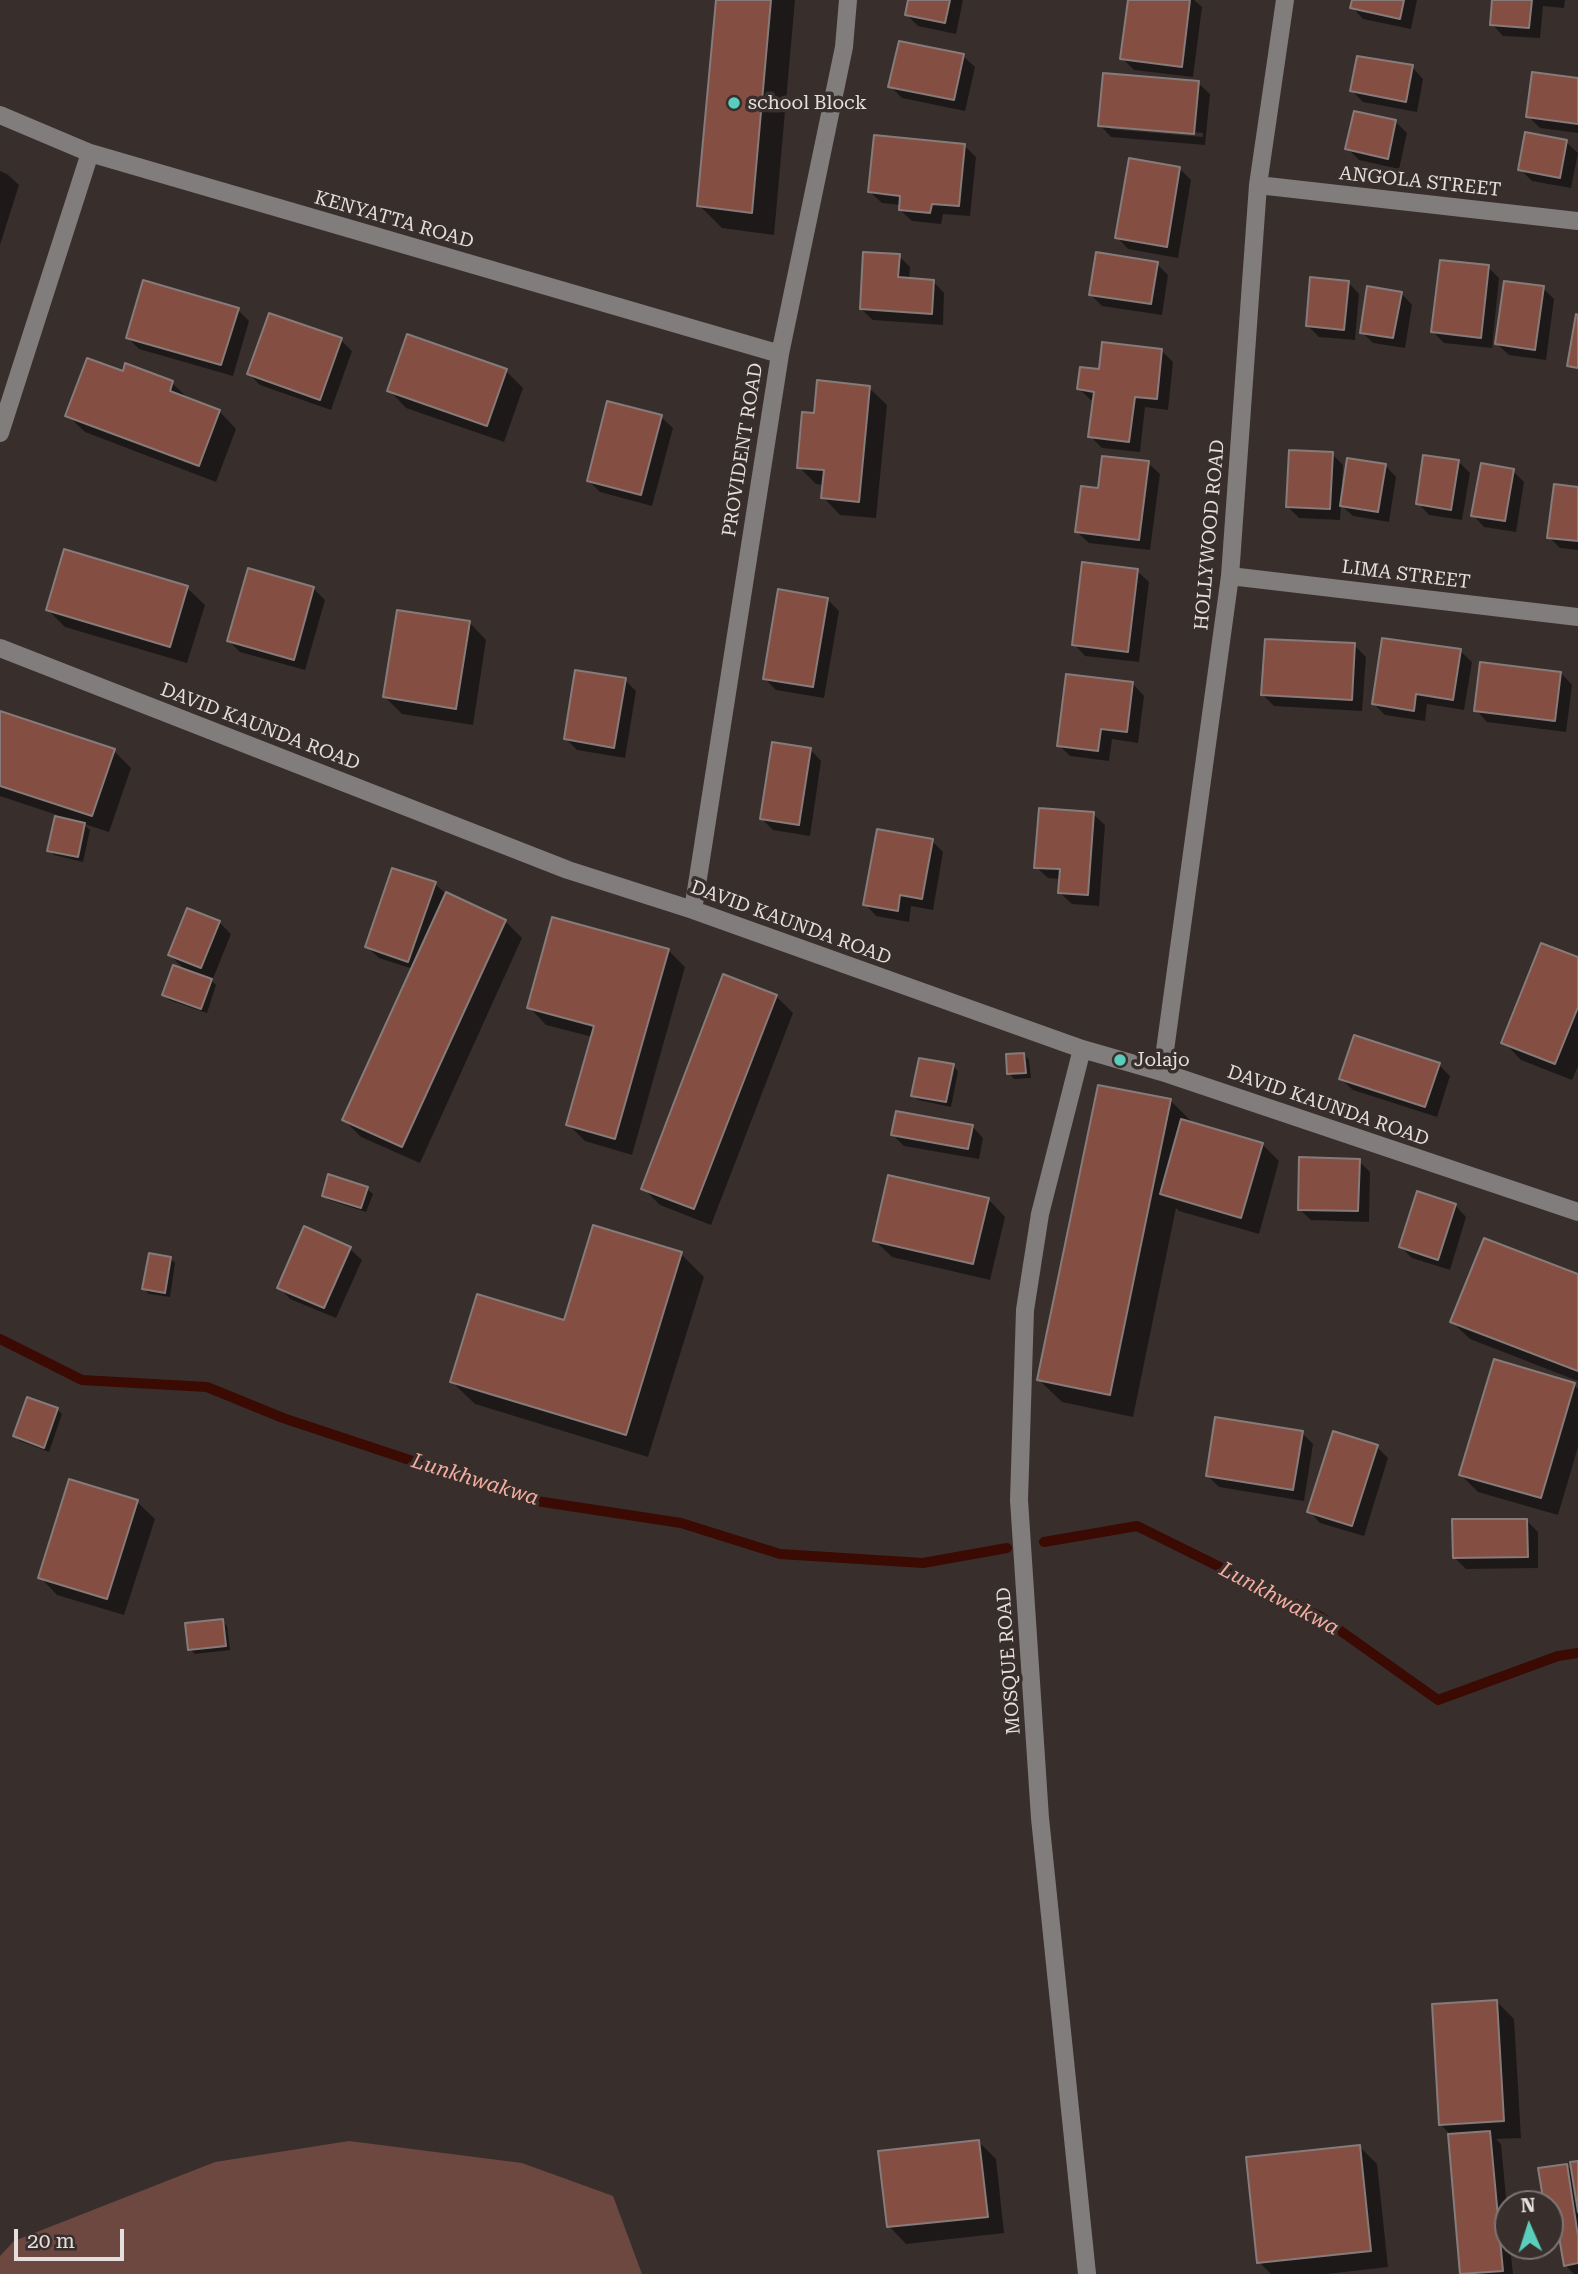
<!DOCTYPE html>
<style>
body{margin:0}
#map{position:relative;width:1578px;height:2274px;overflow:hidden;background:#382f2d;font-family:"Roboto Serif",serif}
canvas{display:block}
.north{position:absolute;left:1494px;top:2190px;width:70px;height:70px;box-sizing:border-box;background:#382f2d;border:2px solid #7d7573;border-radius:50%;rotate:357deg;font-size:19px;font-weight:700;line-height:28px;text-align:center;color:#e4dfdd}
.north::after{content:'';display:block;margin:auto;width:24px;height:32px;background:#5acebd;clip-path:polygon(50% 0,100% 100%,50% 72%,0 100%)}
.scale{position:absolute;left:14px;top:2229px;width:110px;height:32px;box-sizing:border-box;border:4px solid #e4dfdd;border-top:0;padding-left:9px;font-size:21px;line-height:24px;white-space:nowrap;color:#e4dfdd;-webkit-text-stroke:5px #382f2d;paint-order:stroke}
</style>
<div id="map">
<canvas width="1578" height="2274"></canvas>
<div class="north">N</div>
<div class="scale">20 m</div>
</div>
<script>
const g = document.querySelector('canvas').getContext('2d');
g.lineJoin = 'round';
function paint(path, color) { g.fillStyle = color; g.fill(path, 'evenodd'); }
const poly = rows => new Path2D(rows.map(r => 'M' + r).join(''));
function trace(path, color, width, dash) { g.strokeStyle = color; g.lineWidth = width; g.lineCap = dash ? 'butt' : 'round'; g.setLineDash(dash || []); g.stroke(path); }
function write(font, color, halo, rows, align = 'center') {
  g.font = font + ' "Roboto Serif",serif'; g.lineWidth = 7; g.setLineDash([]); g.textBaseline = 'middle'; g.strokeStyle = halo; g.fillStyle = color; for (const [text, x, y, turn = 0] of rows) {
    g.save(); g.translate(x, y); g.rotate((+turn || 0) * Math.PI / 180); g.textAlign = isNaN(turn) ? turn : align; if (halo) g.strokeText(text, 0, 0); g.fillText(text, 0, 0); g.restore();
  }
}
const green = poly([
 [349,2141,522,2163,613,2196,642,2274,0,2274,0,2256,14,2241,215,2162]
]);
const shadow = poly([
 [718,0,795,0,774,235,722,228,699,205],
 [910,0,963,0,956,34,918,26,907,15],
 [1130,0,1194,0,1202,7,1193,77,1134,70,1122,58],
 [1353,0,1417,0,1411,29,1363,19,1352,7],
 [1494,0,1565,0,1564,8,1543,6,1540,38,1503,36,1492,24],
 [963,56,975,67,965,111,902,98,890,86],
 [1412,67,1423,79,1417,112,1363,102,1352,91],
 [1578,80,1578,133,1540,128,1528,116],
 [1198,83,1210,94,1205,145,1111,137,1100,125],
 [1110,125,1203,133,1203,137,1110,129],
 [1396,122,1407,133,1399,169,1359,160,1347,148],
 [1566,142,1578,153,1571,188,1532,181,1520,169],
 [965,146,976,157,970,216,943,214,941,224,912,221,900,210,901,205,882,203,870,192],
 [1180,169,1191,180,1178,258,1128,249,1117,237],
 [0,171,7,174,19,185,0,245],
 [899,256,910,267,909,280,933,281,944,293,943,325,873,320,861,309],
 [1157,264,1168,275,1162,315,1102,306,1090,294],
 [1488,267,1499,278,1492,348,1444,343,1433,332],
 [1348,282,1359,294,1355,340,1319,337,1308,326],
 [1543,288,1554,299,1546,360,1509,355,1497,344],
 [1401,293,1412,305,1405,348,1373,343,1362,332],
 [238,310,249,321,233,376,139,349,128,338],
 [341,340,352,351,331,410,260,385,249,374],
 [1162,351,1173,362,1168,410,1145,407,1140,452,1102,448,1090,436,1094,401,1091,400,1079,389,1101,371],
 [506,371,523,388,504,442,406,408,389,390],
 [124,373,172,383,191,401,219,411,236,429,216,482,85,432,67,415],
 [869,388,887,405,876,518,840,515,823,497,824,485,816,484,799,467,815,415],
 [661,417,673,428,652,506,600,492,589,481],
 [1332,454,1343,465,1342,483,1385,465,1396,477,1389,522,1353,516,1341,505,1340,520,1299,518,1288,507],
 [1458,461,1470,473,1462,520,1429,515,1418,503],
 [1148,463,1160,474,1150,550,1089,543,1077,532,1100,490],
 [1513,471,1524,482,1516,532,1484,527,1473,515],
 [1578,488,1578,550,1560,548,1549,537],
 [1137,571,1149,582,1139,662,1085,656,1074,644],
 [187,588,205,605,187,663,65,627,48,610],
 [313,588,325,600,305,670,240,652,229,641],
 [827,599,839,611,824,698,776,690,764,678],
 [469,622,486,640,473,725,402,714,385,697],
 [1354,645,1366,657,1362,711,1274,706,1263,695],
 [1460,651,1472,662,1464,710,1427,704,1425,721,1385,715,1374,704],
 [1561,673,1572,685,1566,732,1487,722,1476,710],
 [625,680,636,691,625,758,577,750,566,739],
 [1133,684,1144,696,1138,743,1112,739,1109,761,1070,756,1059,745],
 [0,713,114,751,131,768,109,832,84,824,90,830,83,862,54,855,49,850,57,815,0,796],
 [810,749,821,761,810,836,773,830,762,819],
 [1093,814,1105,825,1099,906,1072,904,1060,893,1061,879,1048,878,1036,867],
 [932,841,943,852,933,910,911,906,909,922,876,916,865,904],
 [435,884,446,894,505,921,522,938,420,1163,361,1137,344,1120,413,969,379,958,367,947],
 [219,922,231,934,212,981,216,985,207,1013,169,1000,164,995,187,972,170,955],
 [668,950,685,967,632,1155,585,1141,568,1124,593,1037,546,1025,529,1007],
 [1578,959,1578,1066,1572,1080,1521,1060,1504,1042],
 [776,996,793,1013,711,1225,660,1205,643,1188],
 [1024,1054,1029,1060,1031,1078,1014,1079,1009,1073],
 [1439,1065,1450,1076,1437,1117,1353,1090,1341,1079],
 [953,1066,958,1071,951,1107,918,1100,913,1095],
 [1171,1101,1194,1124,1262,1144,1279,1161,1259,1234,1179,1211,1176,1208,1133,1417,1062,1402,1039,1380],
 [972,1126,983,1138,979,1159,904,1146,893,1135],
 [1359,1161,1370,1172,1369,1222,1311,1220,1299,1209],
 [367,1189,373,1194,366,1212,329,1200,324,1195],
 [988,1199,1005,1217,990,1280,892,1257,874,1240],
 [1455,1205,1466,1217,1450,1270,1412,1258,1401,1247],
 [350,1249,362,1260,336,1318,290,1299,279,1287],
 [681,1254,704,1277,648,1457,475,1404,452,1382,565,1322],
 [170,1258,175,1263,170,1297,149,1294,144,1289],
 [1578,1276,1578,1381,1470,1339,1452,1322],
 [1574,1385,1578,1389,1578,1447,1558,1515,1478,1492,1461,1475],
 [57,1409,62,1414,49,1452,20,1441,15,1436],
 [1302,1433,1313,1444,1304,1501,1219,1487,1208,1476],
 [1377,1447,1388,1458,1364,1536,1320,1523,1309,1511],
 [137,1502,155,1519,124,1615,57,1595,40,1577],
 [1526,1520,1538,1532,1538,1568,1466,1569,1454,1557],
 [222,1621,227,1626,230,1650,195,1654,190,1649],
 [1497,2002,1514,2019,1521,2138,1496,2139,1501,2144,1508,2219,1508,2246,1510,2246,1513,2274,1462,2274,1450,2136,1452,2136,1440,2124],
 [979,2142,996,2159,1004,2233,906,2244,889,2226],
 [1360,2147,1377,2164,1388,2267,1326,2274,1271,2274,1259,2262],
 [1578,2163,1578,2274,1566,2274,1574,2274,1565,2265,1561,2237,1550,2226,1550,2204,1546,2204,1566,2165,1574,2173]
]);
const stream = poly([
 [0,1339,82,1380,207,1387,283,1418,530,1500,681,1523,780,1554,923,1563,1007,1548],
 [1044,1542,1137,1526,1321,1617,1438,1700,1558,1656,1578,1653]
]);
const building = poly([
 [716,0,771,0,752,213,697,206,716,0],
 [908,0,950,0,945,23,905,15,908,0],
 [1128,0,1190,0,1182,67,1120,59,1128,0],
 [1352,0,1404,0,1400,19,1350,8,1352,0],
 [1492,0,1532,0,1529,28,1490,25,1492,0],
 [899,41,964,54,954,100,888,87,899,41],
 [1357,56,1413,65,1406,102,1350,91,1357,56],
 [1532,72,1578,78,1578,124,1526,117,1532,72],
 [1103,73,1199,81,1194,134,1098,126,1103,73],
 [1354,111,1396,120,1388,159,1345,149,1354,111],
 [1525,132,1567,140,1560,178,1518,170,1525,132],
 [874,135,965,144,959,206,932,204,930,213,899,210,900,196,868,192,874,135],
 [1129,158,1180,167,1167,247,1115,238,1129,158],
 [863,252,900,254,898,277,934,280,932,314,860,309,863,252],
 [1096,252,1158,262,1151,304,1089,295,1096,252],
 [1440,260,1489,265,1481,338,1431,332,1440,260],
 [1310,277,1349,281,1344,330,1306,326,1310,277],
 [143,280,239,308,221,365,126,338,143,280],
 [1504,281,1544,286,1535,350,1495,344,1504,281],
 [1367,286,1402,292,1393,338,1360,333,1367,286],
 [269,313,342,338,320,400,247,374,269,313],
 [1576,314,1578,315,1578,368,1567,366,1576,314],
 [407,334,507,369,487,426,387,391,407,334],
 [1102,342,1162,349,1157,399,1135,397,1129,442,1088,437,1094,392,1077,389,1080,367,1099,369,1102,342],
 [87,358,123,371,125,363,173,381,170,391,220,410,199,466,65,416,87,358],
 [817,380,870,386,859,502,821,498,824,470,797,468,802,412,814,413,817,380],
 [607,401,662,415,641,495,587,481,607,401],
 [1289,450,1333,452,1330,509,1286,507,1289,450],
 [1423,455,1459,460,1451,510,1416,504,1423,455],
 [1102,456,1149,461,1139,540,1075,532,1081,486,1098,488,1102,456],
 [1347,458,1386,464,1378,512,1340,506,1347,458],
 [1481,463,1514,469,1505,521,1471,516,1481,463],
 [1554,484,1578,487,1578,541,1547,538,1554,484],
 [64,549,188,586,170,647,46,610,64,549],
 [1082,562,1138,569,1128,652,1072,645,1082,562],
 [248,568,314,587,294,660,227,641,248,568],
 [778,589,828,598,813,687,763,679,778,589],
 [397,610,470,621,456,709,383,697,397,610],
 [1382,638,1461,649,1453,700,1416,694,1414,711,1372,704,1382,638],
 [1265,639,1355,643,1352,700,1261,695,1265,639],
 [1480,662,1561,672,1555,721,1474,711,1480,662],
 [575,670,626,678,614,748,564,739,575,670],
 [1066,674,1133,682,1127,732,1101,729,1098,751,1057,746,1066,674],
 [0,711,115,749,92,816,0,786,0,711],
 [772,742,811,748,799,825,760,819,772,742],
 [1039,808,1094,812,1088,895,1058,893,1060,869,1034,868,1039,808],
 [55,816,85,823,78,857,47,851,55,816],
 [877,829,933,839,922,899,900,895,898,911,863,905,877,829],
 [392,868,436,882,408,962,365,947,392,868],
 [446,892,506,920,402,1147,342,1120,446,892],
 [187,908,220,921,201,968,168,955,187,908],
 [552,917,669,949,615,1139,566,1125,594,1026,527,1008,552,917],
 [1541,943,1578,957,1578,1007,1555,1064,1501,1043,1541,943],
 [173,965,212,979,201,1009,162,995,173,965],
 [723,974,777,995,694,1209,641,1189,723,974],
 [1354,1035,1440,1063,1425,1107,1339,1079,1354,1035],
 [1024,1053,1026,1073,1007,1074,1006,1054,1024,1053],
 [919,1058,954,1064,946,1102,911,1096,919,1058],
 [1098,1085,1171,1099,1110,1395,1037,1380,1098,1085],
 [896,1111,973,1125,968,1149,891,1135,896,1111],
 [1181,1119,1263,1143,1241,1218,1160,1194,1181,1119],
 [1299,1157,1360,1159,1358,1211,1298,1210,1299,1157],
 [328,1174,368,1187,361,1208,322,1196,328,1174],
 [888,1175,989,1198,973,1264,873,1241,888,1175],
 [1417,1191,1456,1204,1438,1260,1399,1247,1417,1191],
 [593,1225,682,1252,626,1435,450,1382,477,1294,564,1320,593,1225],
 [304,1226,351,1247,324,1308,277,1288,304,1226],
 [1484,1238,1578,1274,1578,1371,1450,1322,1484,1238],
 [149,1253,171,1257,165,1293,142,1289,149,1253],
 [1494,1359,1575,1383,1541,1498,1459,1475,1494,1359],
 [27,1397,58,1408,44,1448,13,1436,27,1397],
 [1215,1417,1303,1431,1293,1490,1206,1476,1215,1417],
 [1333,1431,1378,1445,1352,1526,1307,1512,1333,1431],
 [69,1479,138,1500,107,1599,38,1578,69,1479],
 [1452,1519,1527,1519,1528,1557,1453,1558,1452,1519],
 [223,1619,226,1646,188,1650,185,1623,223,1619],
 [1497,2000,1504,2121,1439,2125,1432,2004,1497,2000],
 [1490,2131,1503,2271,1460,2274,1448,2134,1490,2131],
 [979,2140,988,2217,887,2227,878,2151,979,2140],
 [1360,2145,1371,2251,1257,2263,1246,2157,1360,2145],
 [1578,2161,1578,2212,1570,2162,1578,2161],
 [1567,2164,1578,2236,1578,2263,1564,2266,1557,2225,1550,2226,1550,2204,1544,2204,1538,2168,1567,2164]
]);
const minor = poly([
 [0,115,90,153,780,354],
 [1258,185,1578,221],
 [0,433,90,153],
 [1230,576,1578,617],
 [0,648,568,870,693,910,1082,1049,1162,1072,1578,1212],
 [693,910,780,354,844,47,848,0],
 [1082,1049,1040,1214,1025,1310,1019,1500,1040,1818,1087,2274],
 [1162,1072,1230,576,1258,185,1285,0]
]);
const markers = [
 [734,103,7,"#5acebd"],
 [1120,1060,7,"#5acebd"]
];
const poiNames = [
 ["school Block",748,103],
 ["Jolajo",1134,1060]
];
const streetNames = [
 ["ANGOLA STREET",1420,182,6],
 ["KENYATTA ROAD",394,220,16],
 ["PROVIDENT ROAD",743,450,-81],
 ["HOLLYWOOD ROAD",1210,535,-85],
 ["LIMA STREET",1406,575,7],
 ["DAVID KAUNDA ROAD",260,727,21],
 ["DAVID KAUNDA ROAD",791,923,20],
 ["DAVID KAUNDA ROAD",1328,1106,19],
 ["MOSQUE ROAD",1009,1661,-94]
];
const waterNames = [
 ["Lunkhwakwa",475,1480,17],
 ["Lunkhwakwa",1279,1599,28]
];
paint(green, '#6c4840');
paint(shadow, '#0007');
trace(stream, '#3a0a03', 10);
paint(building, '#854e43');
trace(building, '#867b79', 2);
trace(minor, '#817d7c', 18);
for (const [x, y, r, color] of markers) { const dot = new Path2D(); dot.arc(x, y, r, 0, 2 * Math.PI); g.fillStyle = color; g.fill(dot); trace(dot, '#382f2d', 2.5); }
write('19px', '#e4dfdd', '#382f2d', poiNames, 'left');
write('19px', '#e4dfdd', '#382f2d', streetNames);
write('italic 21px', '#f4ae9f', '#382f2d', waterNames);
</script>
